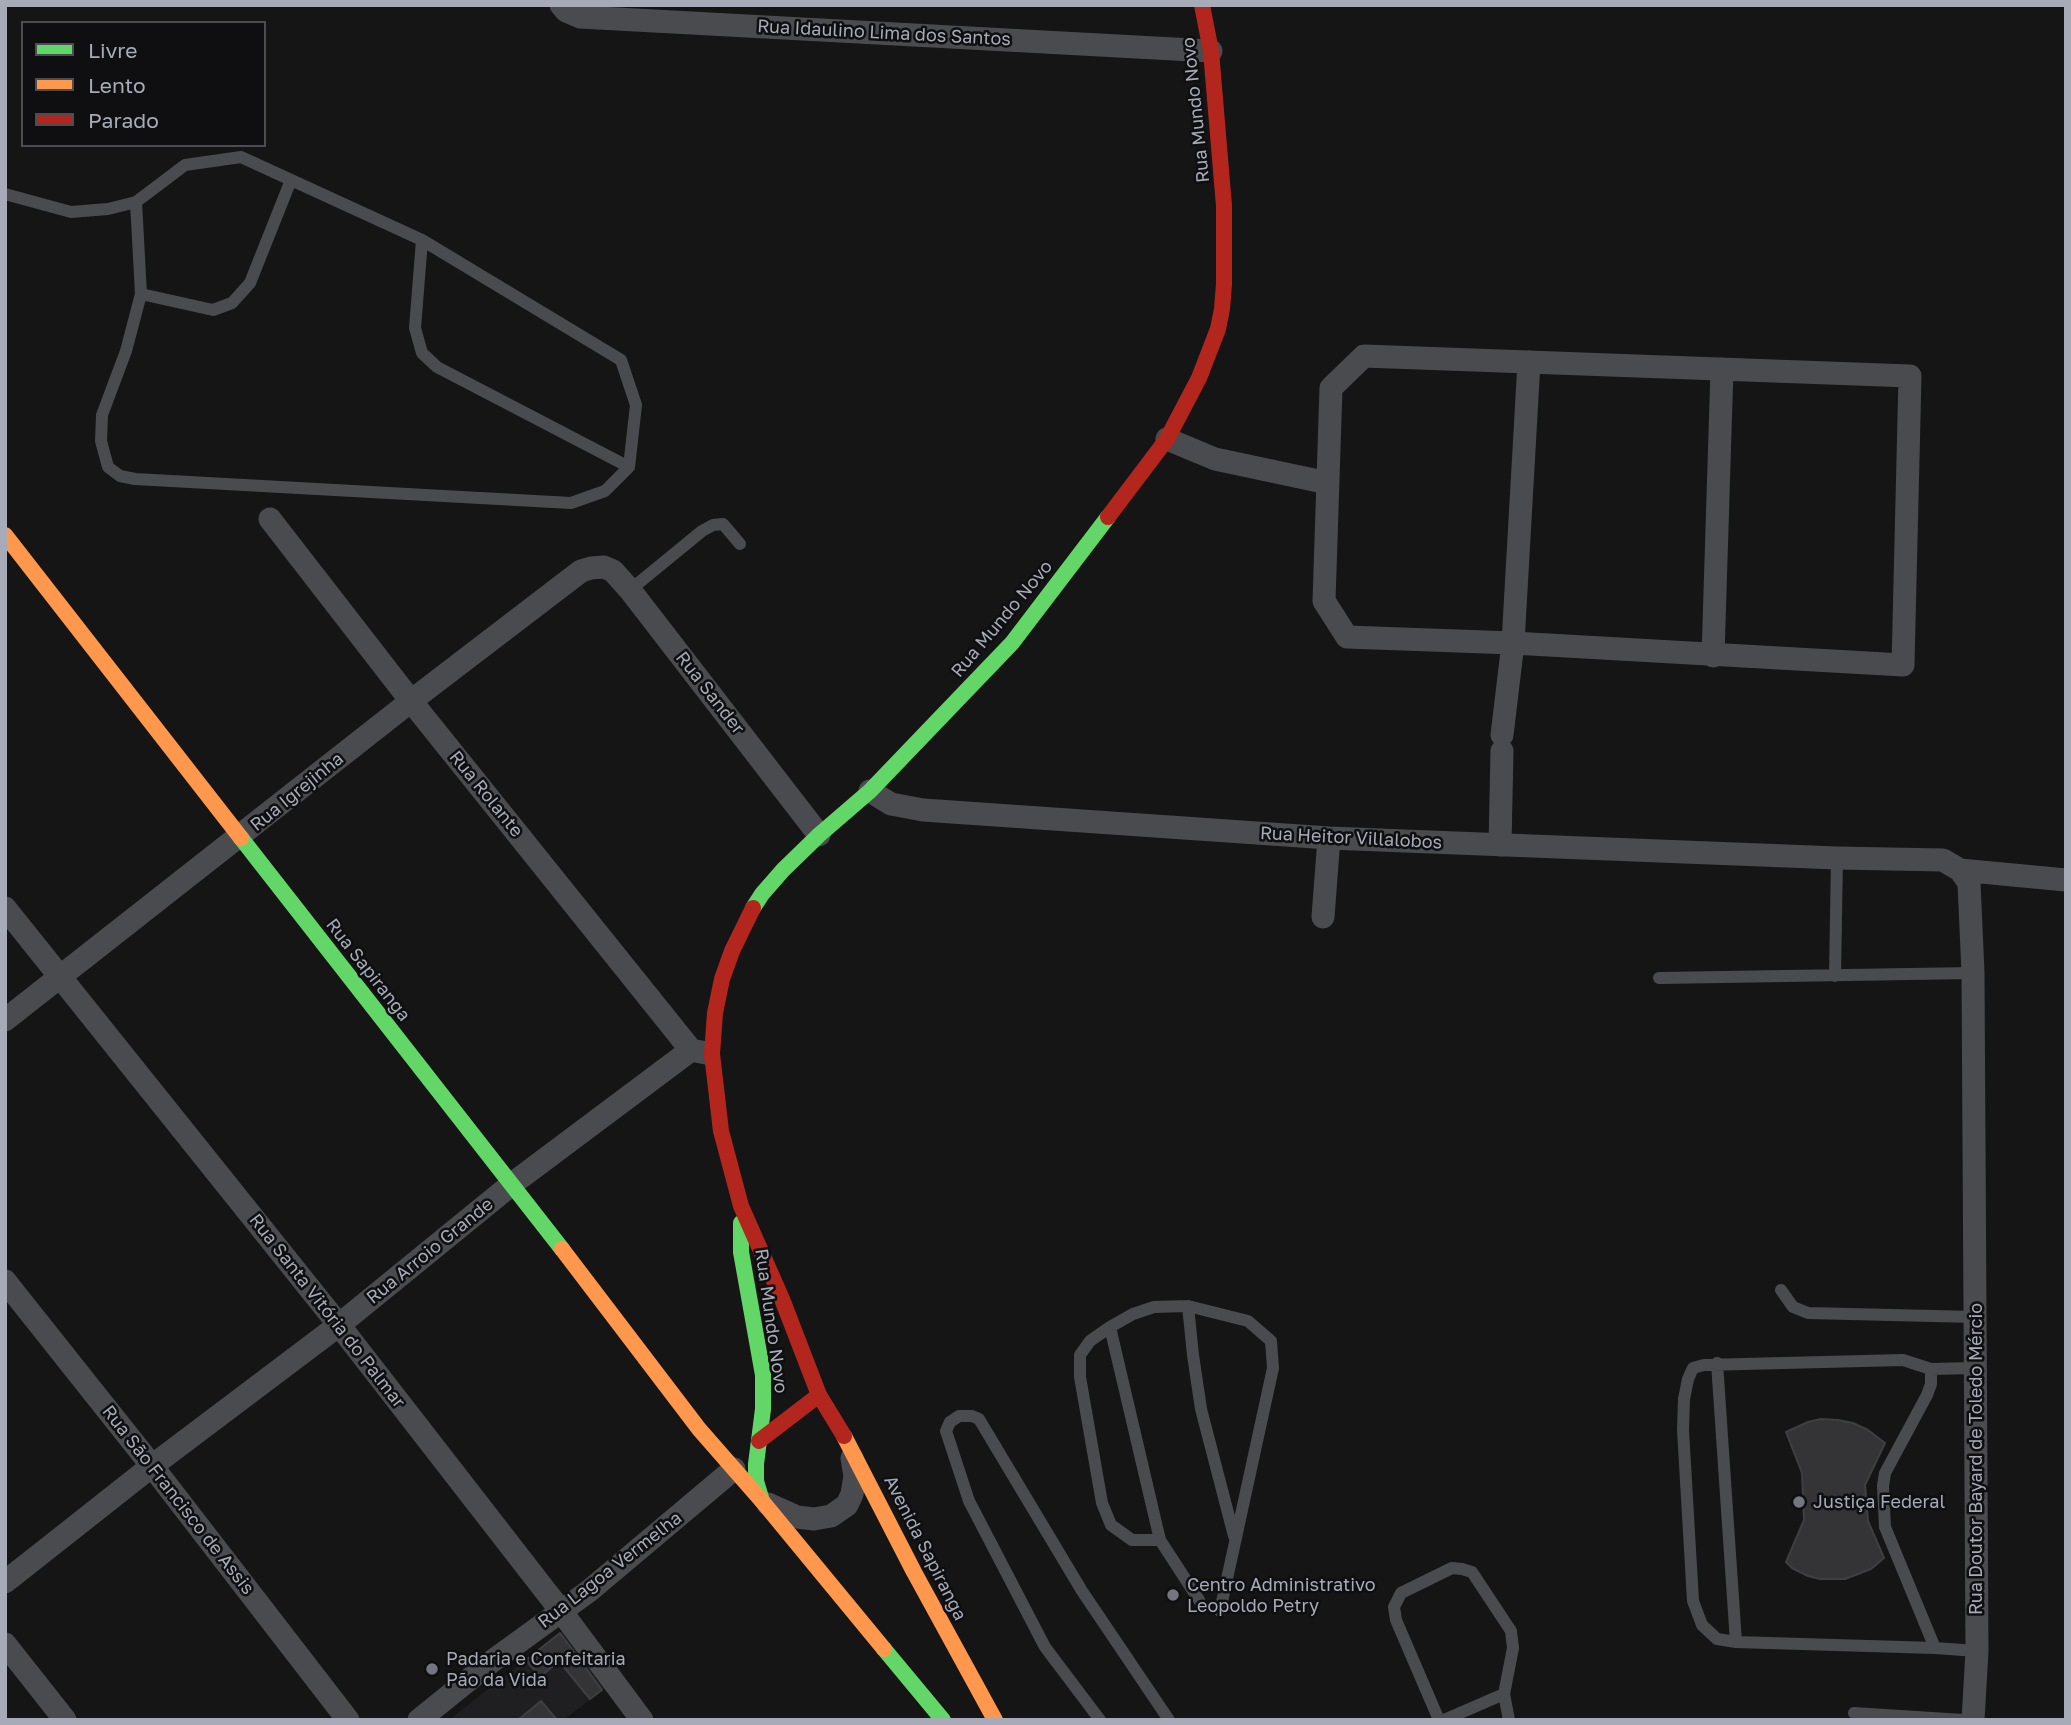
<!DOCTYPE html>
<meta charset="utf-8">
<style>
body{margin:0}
#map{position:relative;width:2071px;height:1725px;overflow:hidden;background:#151515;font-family:"Golos Text",sans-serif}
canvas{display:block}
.frame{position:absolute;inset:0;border:7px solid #a6abb7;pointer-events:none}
.legend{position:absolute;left:21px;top:21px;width:245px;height:126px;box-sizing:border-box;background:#0f0f11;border:2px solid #4b4d53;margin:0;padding:9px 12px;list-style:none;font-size:21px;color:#a6abb7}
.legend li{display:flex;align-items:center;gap:14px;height:35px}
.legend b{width:35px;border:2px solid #4b4d53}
</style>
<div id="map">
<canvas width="2071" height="1725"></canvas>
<div class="frame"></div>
<ul class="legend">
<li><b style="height:9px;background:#63d668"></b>Livre</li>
<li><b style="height:9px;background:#ff974d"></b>Lento</li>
<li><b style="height:9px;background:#b3261e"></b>Parado</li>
</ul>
</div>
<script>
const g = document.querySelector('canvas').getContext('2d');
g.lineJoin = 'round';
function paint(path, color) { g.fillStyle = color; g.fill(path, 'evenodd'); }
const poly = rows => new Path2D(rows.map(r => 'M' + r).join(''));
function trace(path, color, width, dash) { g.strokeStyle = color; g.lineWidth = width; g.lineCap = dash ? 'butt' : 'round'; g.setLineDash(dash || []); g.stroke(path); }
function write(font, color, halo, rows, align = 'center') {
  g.font = font + ' "Golos Text",sans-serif'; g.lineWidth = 5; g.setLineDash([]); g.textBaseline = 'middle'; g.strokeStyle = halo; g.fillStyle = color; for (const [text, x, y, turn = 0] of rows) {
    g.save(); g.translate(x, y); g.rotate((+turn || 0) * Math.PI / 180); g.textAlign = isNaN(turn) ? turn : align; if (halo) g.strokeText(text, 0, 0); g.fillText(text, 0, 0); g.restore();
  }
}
const built = poly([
 [568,1626,612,1682,564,1720,449,1720]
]);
const building = poly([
 [1821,1419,1838,1420,1853,1423,1868,1430,1885,1443,1865,1485,1868,1521,1884,1558,1871,1569,1845,1579,1820,1579,1808,1576,1792,1568,1786,1562,1804,1520,1802,1473,1786,1432,1808,1422,1821,1419],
 [560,1633,602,1690,590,1699,559,1661,540,1677,526,1660,560,1633],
 [541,1701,557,1720,518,1720,541,1701]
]);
const lane = poly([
 [241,157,422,240,621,360,636,405,629,467,605,491,571,503,135,479,120,476,108,467,101,441,102,415,126,351,141,294,136,202,185,165,241,157],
 [5,194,71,212,108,209,136,202],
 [422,240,415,328,422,353,437,367,629,467],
 [141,294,213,310,232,303,250,283,291,180],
 [630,590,702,531,713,525,723,524,740,544],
 [1835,976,1837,858],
 [1659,978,1973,973],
 [1781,1290,1793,1307,1808,1313,1975,1317],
 [1188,1306,1193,1355,1201,1409,1234,1536],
 [1110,1327,1160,1540,1199,1600],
 [1717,1363,1736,1642],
 [1974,1368,1931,1369,1903,1360,1704,1365,1693,1368,1688,1379,1684,1399,1683,1430,1693,1601,1702,1625,1717,1639,1736,1642,1935,1648,1977,1651],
 [1931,1369,1931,1384,1927,1395,1885,1473,1883,1486,1885,1527,1935,1648],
 [1160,1540,1132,1540,1111,1525,1102,1503,1080,1377,1080,1355,1090,1341,1110,1327,1133,1314,1154,1307,1188,1306,1248,1321,1271,1341,1273,1368,1220,1611],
 [1854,1713,1963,1720],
 [1100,1720,1045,1647,969,1501,946,1431,950,1422,959,1416,972,1416,979,1419,1082,1591,1169,1720],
 [1439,1720,1396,1620,1394,1607,1401,1593,1452,1568,1462,1569,1472,1572,1511,1631,1513,1648,1504,1694,1509,1720],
 [1444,1720,1504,1694]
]);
const street = poly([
 [561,5,566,11,580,17,1211,51],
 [1364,356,1910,376,1903,665,1513,643,1347,637,1324,601,1331,388,1364,356],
 [1167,439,1215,459,1328,483],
 [270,519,411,701,691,1050,706,1053],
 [1713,656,1722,369],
 [1502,735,1513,643,1529,362],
 [870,791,891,804,923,810,1329,838,1837,858,1943,860,1960,870,1969,883,1973,973,1977,1651,1973,1720],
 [1500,845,1502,751],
 [1960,870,2066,880],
 [5,908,339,1325,561,1611,642,1720],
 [1323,917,1329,838],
 [5,1020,411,701,581,571,591,568,604,567,613,571,630,590,819,835],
 [5,1281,152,1466,348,1720],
 [768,1504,797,1517,814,1519,831,1516,847,1505,852,1494,855,1476,852,1458],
 [5,1582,152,1466,339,1325,512,1184,691,1050],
 [5,1644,65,1720],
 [419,1720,491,1662,589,1591,734,1469]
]);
const fast = poly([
 [241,838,562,1249],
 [753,908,762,894,783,870,819,835,870,791,1012,643,1108,517],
 [741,1223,741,1252,763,1375,763,1409,756,1464,756,1481,762,1501],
 [884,1649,943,1720]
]);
const slow = poly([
 [5,535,241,838],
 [562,1249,699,1429,762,1501,884,1649],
 [844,1436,914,1572,995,1720]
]);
const jam = poly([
 [1108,517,1167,439,1199,378,1218,329,1222,309,1224,284,1224,206,1211,51,1202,5],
 [753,908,732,951,722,979,715,1013,712,1054,721,1131,741,1206,782,1299,819,1395,844,1436],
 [759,1441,819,1395]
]);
const markers = [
 [1799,1502,7,"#73767e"],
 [1173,1595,7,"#73767e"],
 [432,1669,7,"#73767e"]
];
const streetNames = [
 ["Rua Idaulino Lima dos Santos",884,33,3],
 ["Rua Mundo Novo",1196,110,-96],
 ["Rua Mundo Novo",1002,619,-50],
 ["Rua Sander",710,693,52],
 ["Rua Igrejinha",297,792,-39],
 ["Rua Rolante",486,794,51],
 ["Rua Heitor Villalobos",1351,838,3],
 ["Rua Sapiranga",368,970,52],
 ["Rua Arroio Grande",430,1251,-39],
 ["Rua Santa Vitória do Palmar",327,1311,52],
 ["Rua Mundo Novo",771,1321,82],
 ["Rua Doutor Bayard de Toledo Mércio",1976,1459,-90],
 ["Rua São Francisco de Assis",178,1500,52],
 ["Avenida Sapiranga",925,1548,63],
 ["Rua Lagoa Vermelha",610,1570,-38]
];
const poiNames = [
 ["Justiça Federal",1813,1502],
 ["Centro Administrativo",1187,1585],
 ["Leopoldo Petry",1187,1606],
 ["Padaria e Confeitaria",446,1659],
 ["Pão da Vida",446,1680]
];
paint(built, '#1f1f21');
paint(building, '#343436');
trace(building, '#3e3f41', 2);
trace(lane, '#494b4e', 12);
trace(street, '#494b4e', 23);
trace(fast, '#63d668', 16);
trace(slow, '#ff974d', 16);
trace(jam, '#b3261e', 16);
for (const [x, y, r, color] of markers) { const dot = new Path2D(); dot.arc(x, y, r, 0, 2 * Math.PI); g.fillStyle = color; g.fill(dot); trace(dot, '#0f0f11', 2.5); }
write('18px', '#a6abb7', '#0f0f11', streetNames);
write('18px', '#a6abb7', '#0f0f11', poiNames, 'left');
</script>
